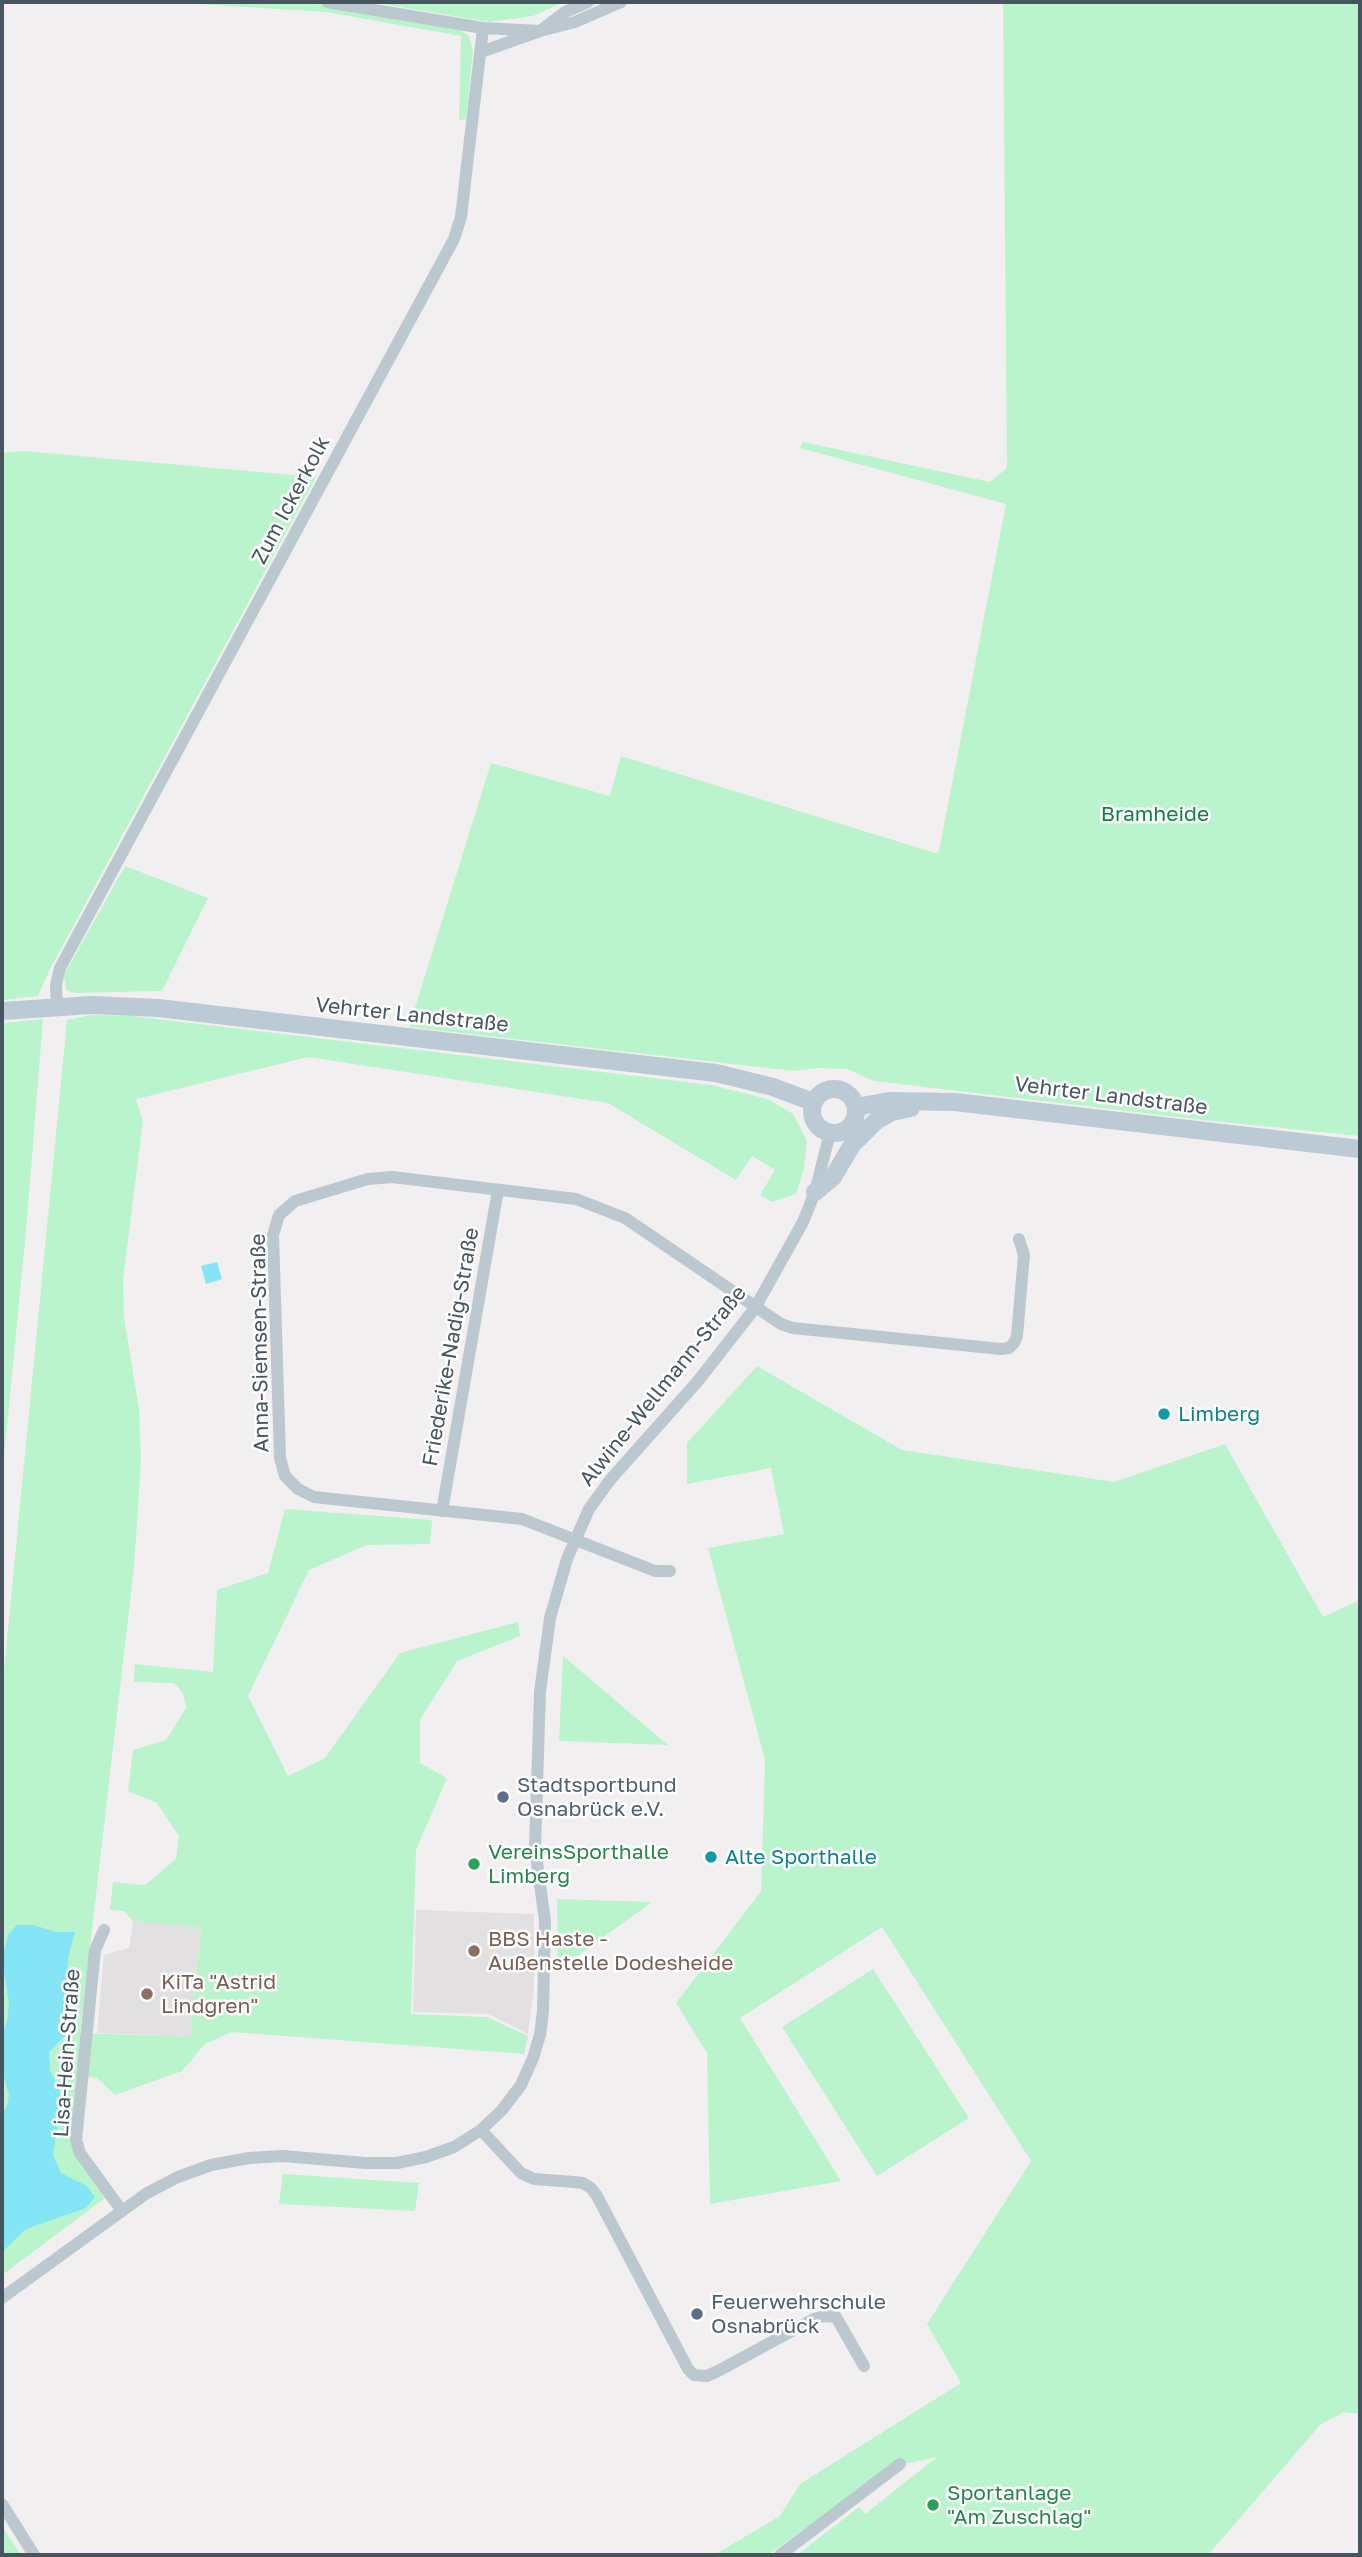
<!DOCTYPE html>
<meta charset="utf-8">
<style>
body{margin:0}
#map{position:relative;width:1362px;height:2557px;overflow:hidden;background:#f2eff0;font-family:"Golos Text",sans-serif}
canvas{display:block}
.frame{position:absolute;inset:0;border:4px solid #46555f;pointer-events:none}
</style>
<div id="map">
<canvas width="1362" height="2557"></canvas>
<div class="frame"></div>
</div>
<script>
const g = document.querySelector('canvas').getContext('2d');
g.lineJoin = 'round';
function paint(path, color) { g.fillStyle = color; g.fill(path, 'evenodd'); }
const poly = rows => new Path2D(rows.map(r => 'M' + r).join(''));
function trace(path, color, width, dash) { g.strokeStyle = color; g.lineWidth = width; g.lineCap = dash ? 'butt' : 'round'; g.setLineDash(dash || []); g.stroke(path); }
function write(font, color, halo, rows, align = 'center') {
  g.font = font + ' "Golos Text",sans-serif'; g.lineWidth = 5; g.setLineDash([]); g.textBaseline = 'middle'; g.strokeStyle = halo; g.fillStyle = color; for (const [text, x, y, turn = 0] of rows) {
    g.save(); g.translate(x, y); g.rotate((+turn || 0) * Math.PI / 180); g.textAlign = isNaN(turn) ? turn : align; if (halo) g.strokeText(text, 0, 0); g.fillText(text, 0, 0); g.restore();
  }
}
const education = poly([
 [416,1910,534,1914,534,1988,528,2034,488,2014,413,2012],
 [133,1921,201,1928,190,2037,97,2033,104,1955,129,1948]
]);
const green = poly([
 [167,2,280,2,330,5,458,28,469,36,473,51,466,119,459,120,461,36,326,12],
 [370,2,564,2,533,16,489,22],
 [1003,2,1360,2,1360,1136,1212,1121,874,1081,847,1069,819,1068,794,1071,409,1027,491,763,610,796,621,756,935,853,939,851,1006,504,800,448,803,442,990,482,1007,468],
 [23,451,316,477,50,969,38,996,2,1000,2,453],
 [125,866,208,898,162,991,74,993,66,990,64,975],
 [91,1015,132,1016,711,1085,768,1099,793,1114,807,1141,804,1169,796,1194,772,1202,760,1195,775,1170,752,1156,736,1180,608,1103,308,1057,136,1099,143,1121,123,1280,124,1317,139,1409,141,1461,134,1567,80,2033,190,2037,201,1928,133,1921,124,1911,110,1910,113,1882,145,1885,176,1859,179,1836,157,1803,128,1791,133,1750,166,1740,186,1708,183,1693,174,1683,134,1682,135,1664,213,1672,217,1590,268,1573,285,1509,432,1520,430,1544,367,1545,309,1570,248,1696,288,1776,325,1758,400,1653,518,1622,520,1636,457,1661,420,1720,420,1763,447,1778,416,1850,411,2014,487,2017,528,2036,524,2054,232,2032,205,2044,182,2071,115,2095,97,2078,76,2076,71,2143,105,2198,2,2275,2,1691,67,1020],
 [43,1019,26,1231,2,1478,2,1023],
 [757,1366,902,1450,1114,1482,1225,1444,1323,1617,1360,1600,1360,2414,1344,2412,1321,2424,1208,2555,797,2555,859,2507,865,2514,937,2457,890,2467,768,2555,714,2555,780,2516,800,2484,961,2383,927,2324,1031,2161,882,1927,740,2018,841,2181,710,2204,707,2053,676,2003,761,1891,765,1760,708,1548,784,1534,771,1468,687,1484,687,1443],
 [563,1656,668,1745,559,1741],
 [557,1899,652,1902,561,1968,558,1966],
 [873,1969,969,2118,877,2176,782,2027],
 [283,2174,419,2183,415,2211,279,2204],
 [2,2526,21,2555,2,2555]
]);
const water = poly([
 [217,1262,222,1279,206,1284,201,1266],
 [17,1925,34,1925,55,1932,75,1932,68,1958,67,2002,71,2021,67,2034,49,2052,50,2070,59,2089,61,2103,53,2155,61,2173,87,2186,95,2197,86,2208,26,2229,2,2252,2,2114,7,2106,9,2095,2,2070,2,2034,7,2021,9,2004,2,1958,8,1935]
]);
const minor = poly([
 [327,2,483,28,540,31,565,12,588,2],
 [481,52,540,31,575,22,621,2],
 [57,1006,56,985,60,968,454,239,461,217,483,28],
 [442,1511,498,1190],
 [670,1571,655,1571,522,1519,314,1497,298,1489,285,1476,280,1458,273,1235,279,1215,295,1201,368,1179,392,1177,576,1199,625,1218,781,1324,793,1328,1001,1349,1009,1348,1014,1343,1017,1336,1024,1255,1019,1239],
 [104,1930,95,1950,76,2140,80,2153,122,2211],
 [481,2130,521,2173,534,2179,574,2182,583,2183,591,2188,597,2196,688,2369,694,2375,707,2376,718,2371,814,2319,825,2316,836,2317,864,2366],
 [2,2298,122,2211,147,2193,178,2177,211,2165,249,2158,283,2156,365,2163,397,2163,426,2157,454,2147,481,2130,502,2110,521,2085,533,2058,540,2035,543,2011,545,1921,535,1847,540,1692,550,1618,567,1559,589,1509,610,1480,698,1381,755,1308,803,1222,815,1192,830,1133],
 [2,2504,34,2555],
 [780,2555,900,2464]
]);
const secondary = poly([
 [2,1011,92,1005,158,1008,716,1073,773,1087,813,1102],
 '812 1111a22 22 0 1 1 44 0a22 22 0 1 1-44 0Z',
 [856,1107,889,1101,955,1102,1360,1149],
 [815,1192,833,1177,852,1145,876,1121,892,1112,911,1108]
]);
const markers = [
 [1164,1414,7,"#0f9aa8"],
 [503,1797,7,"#5c6f8a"],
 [711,1857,7,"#0f9aa8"],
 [474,1864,7,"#2e9e5b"],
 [474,1951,7,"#8d6e63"],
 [147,1994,7,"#8d6e63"],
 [697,2314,7,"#5c6f8a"],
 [933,2505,7,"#2e9e5b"]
];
const streetNames = [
 ["Zum Ickerkolk",291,500,-62],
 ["Vehrter Landstraße",412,1015,6],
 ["Vehrter Landstraße",1111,1096,7],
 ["Anna-Siemsen-Straße",260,1343,-91],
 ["Friederike-Nadig-Straße",451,1347,-80],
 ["Alwine-Wellmann-Straße",663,1386,-51],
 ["Lisa-Hein-Straße",67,2053,-86]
];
const parkNames = [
 ["Bramheide",1155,814]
];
const cultureNames = [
 ["Limberg",1178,1414],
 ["Alte Sporthalle",725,1857]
];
const serviceNames = [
 ["Stadtsportbund",517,1785],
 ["Osnabrück e.V.",517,1809],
 ["Feuerwehrschule",711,2302],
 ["Osnabrück",711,2326]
];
const leisureNames = [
 ["VereinsSporthalle",488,1852],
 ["Limberg",488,1876],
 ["Sportanlage",947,2493],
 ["\"Am Zuschlag\"",947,2517]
];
const educationNames = [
 ["BBS Haste -",488,1939],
 ["Außenstelle Dodesheide",488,1963],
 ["KiTa \"Astrid",161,1982],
 ["Lindgren\"",161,2006]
];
paint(education, '#e3e0e2');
paint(green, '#baf4cc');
paint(water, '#83e5f5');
trace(minor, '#bcc8d0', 12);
trace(secondary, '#bbcad5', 18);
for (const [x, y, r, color] of markers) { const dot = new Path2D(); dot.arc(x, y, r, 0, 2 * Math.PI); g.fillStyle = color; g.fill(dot); trace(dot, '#fff', 2.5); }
write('21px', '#46555f', '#fff', streetNames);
write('21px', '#0e8340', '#fff', parkNames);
write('21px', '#0d838f', '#fff', cultureNames, 'left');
write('21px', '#4e5e75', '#fff', serviceNames, 'left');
write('21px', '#27864d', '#fff', leisureNames, 'left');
write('21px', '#785e54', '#fff', educationNames, 'left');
</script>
